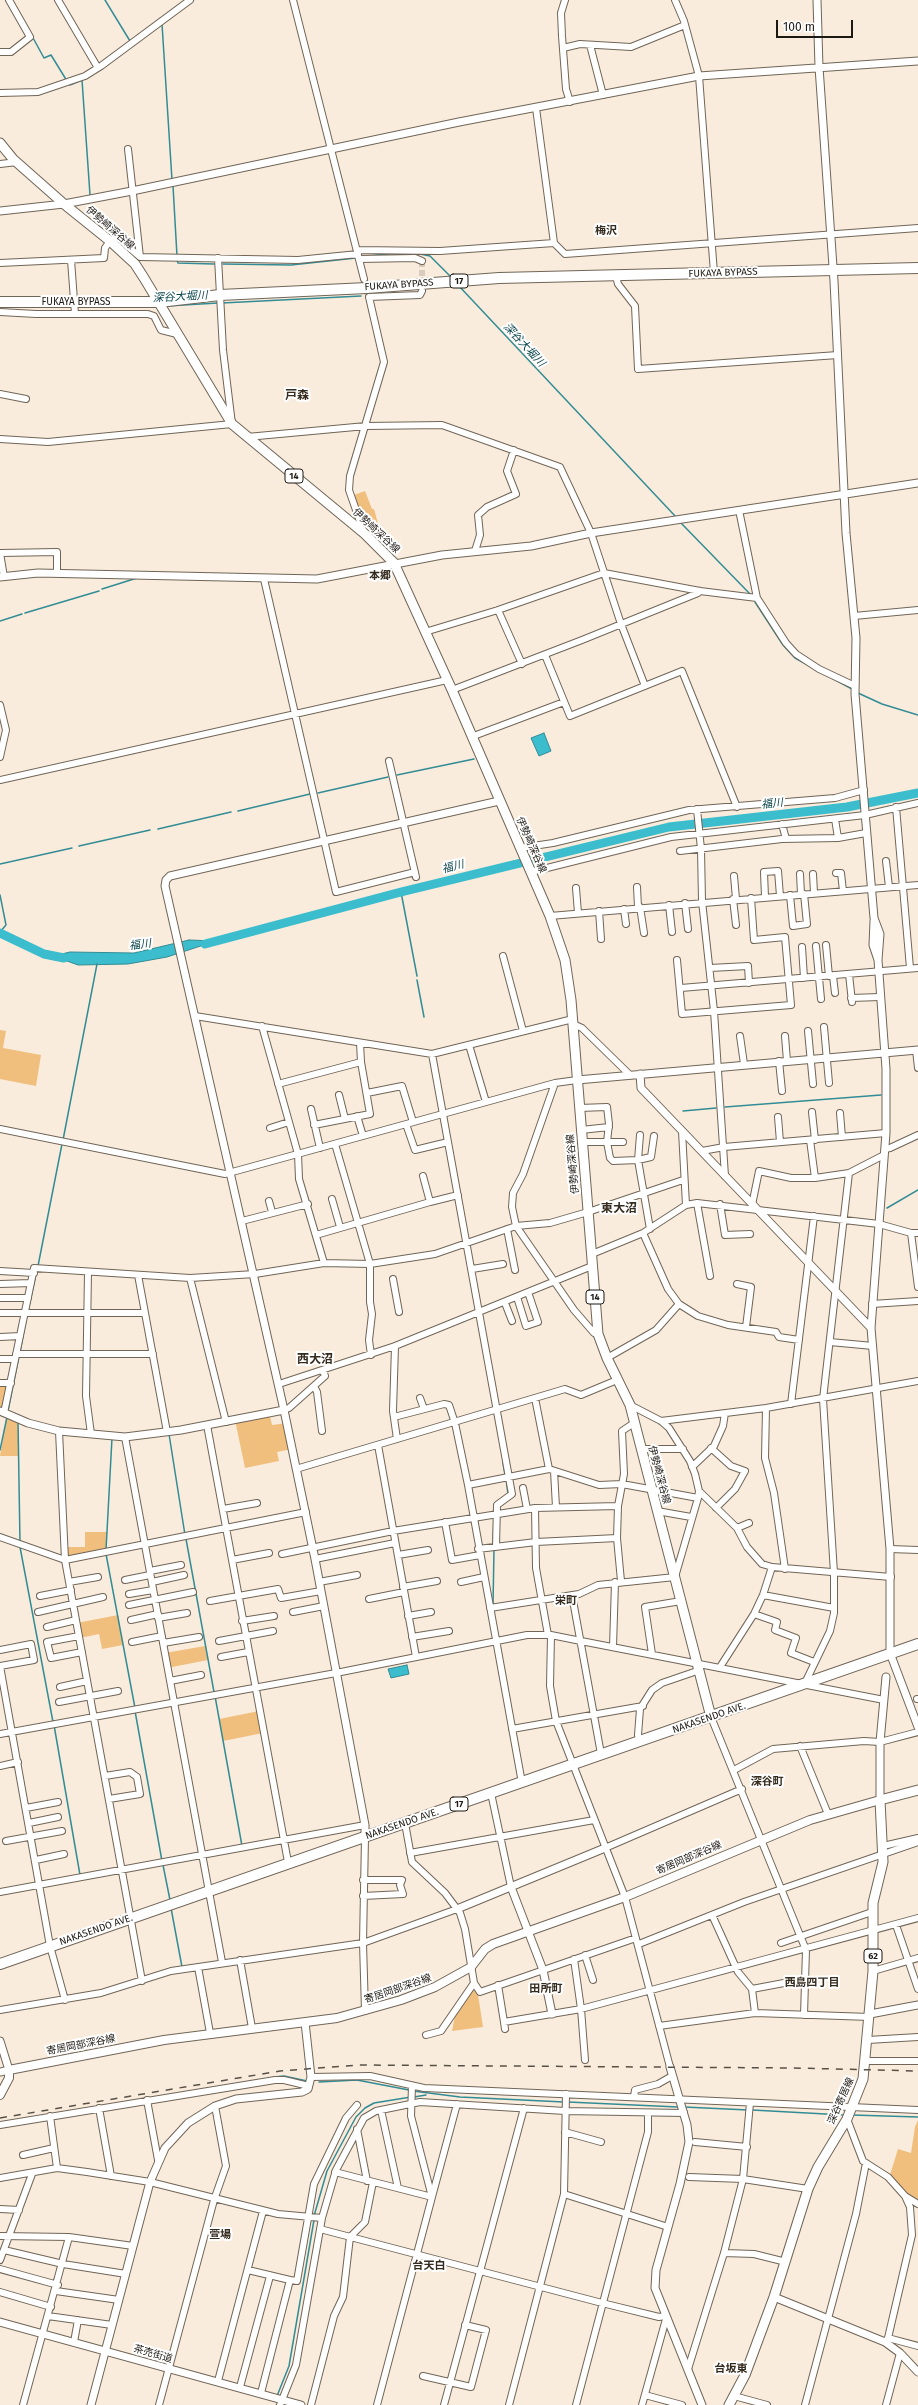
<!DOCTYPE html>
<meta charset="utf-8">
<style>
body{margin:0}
#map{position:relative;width:918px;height:2405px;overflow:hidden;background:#faecdc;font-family:"Fira Sans",sans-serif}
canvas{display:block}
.scale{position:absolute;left:776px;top:20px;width:77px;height:18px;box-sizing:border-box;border:2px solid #1d1812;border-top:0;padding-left:5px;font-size:12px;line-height:14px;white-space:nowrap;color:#1d1812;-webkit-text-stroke:3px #fff;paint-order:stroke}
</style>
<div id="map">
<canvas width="918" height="2405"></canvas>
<div class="scale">100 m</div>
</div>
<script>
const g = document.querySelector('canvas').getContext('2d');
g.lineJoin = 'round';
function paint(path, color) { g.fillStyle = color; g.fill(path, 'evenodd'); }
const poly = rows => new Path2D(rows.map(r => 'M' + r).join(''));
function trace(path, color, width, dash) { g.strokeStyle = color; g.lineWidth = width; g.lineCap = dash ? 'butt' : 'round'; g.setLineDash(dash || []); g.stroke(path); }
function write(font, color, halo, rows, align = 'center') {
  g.font = font + ' "Fira Sans","Noto Sans JP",sans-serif'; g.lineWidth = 4; g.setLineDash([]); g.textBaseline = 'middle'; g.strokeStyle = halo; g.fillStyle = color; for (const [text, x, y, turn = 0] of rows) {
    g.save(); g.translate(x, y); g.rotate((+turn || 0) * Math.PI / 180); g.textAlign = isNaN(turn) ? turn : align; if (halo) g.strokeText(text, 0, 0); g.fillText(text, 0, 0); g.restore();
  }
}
const green = poly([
 [365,491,372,509,374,509,387,556,365,534,351,496],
 [0,1030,6,1031,3,1048,41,1055,36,1086,0,1079],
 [0,1383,11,1383,4,1413,0,1409],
 [269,1412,272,1425,287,1423,292,1449,277,1452,279,1461,245,1468,235,1420],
 [7,1414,18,1419,19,1456,0,1456],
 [85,1532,107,1532,106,1552,65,1560,65,1547,85,1547],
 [118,1615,123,1645,102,1649,99,1634,80,1638,77,1623],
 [205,1646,208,1660,167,1668,165,1653],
 [259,1711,263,1733,223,1741,219,1719],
 [477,1988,483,2027,452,2031,455,2016,473,1989],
 [918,2120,918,2201,905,2193,890,2175,898,2149,911,2153,915,2127]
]);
const water = poly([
 [544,733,551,751,539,756,531,738,544,733],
 [189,940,216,941,167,957,128,964,78,965,53,956,70,952,134,953,189,940],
 [407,1665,409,1674,391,1678,388,1669,407,1665]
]);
const stream = poly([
 [105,0,130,41],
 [162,24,172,180],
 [32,36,44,58,51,55,67,81],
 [70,85,82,80,90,195],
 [173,186,177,256],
 [415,253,430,256,452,278],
 [360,257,395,253],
 [177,260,178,263,214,264],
 [223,264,291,265,356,258],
 [458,285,676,517],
 [222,303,361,296],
 [166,306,218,303],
 [60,307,72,307],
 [76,307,152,307],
 [681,523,751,595],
 [102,589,137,578],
 [755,602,783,645,795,658,852,689],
 [25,613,99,591],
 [0,621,22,614],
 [858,693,882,704,918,715],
 [397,775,474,759],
 [318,793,388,777],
 [238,811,310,794],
 [158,829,231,812],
 [79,846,150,830],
 [0,864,72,848],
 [401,892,417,976],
 [0,895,6,925,0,932],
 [417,980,424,1017],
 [725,1107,881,1095],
 [683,1111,716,1108],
 [63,1140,97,964],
 [887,1208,918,1190],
 [38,1266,62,1144],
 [28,1311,36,1274],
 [20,1352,27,1315],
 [8,1411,19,1356],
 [18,1421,20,1543],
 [169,1434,185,1535],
 [0,1450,7,1417],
 [503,1463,505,1475],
 [506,1479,508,1494],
 [494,1513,494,1505],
 [186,1539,214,1692],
 [493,1545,494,1517],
 [20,1547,53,1722],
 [106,1550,112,1438],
 [106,1554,135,1708],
 [493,1605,494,1549],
 [215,1696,242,1846],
 [135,1711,162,1861],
 [54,1725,80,1875],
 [163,1865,170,1900],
 [171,1908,182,1967],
 [274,2077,284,2076,307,2081],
 [319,2082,357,2080,409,2090],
 [413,2091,460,2097,564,2102],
 [414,2097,426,2095],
 [568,2102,678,2107],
 [684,2107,748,2110],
 [752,2110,844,2115],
 [852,2115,918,2117],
 [314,2216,327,2171,356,2117,365,2108,374,2103,411,2097],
 [277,2396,289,2366,314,2220]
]);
const river = poly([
 [0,933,44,954,64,958],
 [205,944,401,892,669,827,847,807,918,793]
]);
const minorTunnel = poly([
 [422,261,422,286]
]);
const minor = poly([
 [58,0,98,68],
 [293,0,364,279],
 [565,0,561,13,562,36,566,89,570,102],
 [675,0,684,21,699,76,714,273],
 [590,45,603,95],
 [563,48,580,44,631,47,685,25],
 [0,52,11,52,30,37,9,0],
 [0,93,38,92,85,76,101,66,190,0],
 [536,108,554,243,565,254,918,228],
 [128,149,140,257],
 [0,164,17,162],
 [357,250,440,251,554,243],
 [359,259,415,258,422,261],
 [71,260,75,314],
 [0,263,104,258,105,248,110,241,118,238,140,257,298,260,358,254],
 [616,276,618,284,635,306,638,369,838,355],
 [0,312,36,314,148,314,154,316,161,330,177,334],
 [0,394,26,399],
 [247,437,366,426,442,425,560,467,591,533,621,624,645,686],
 [0,439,48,442,232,424,223,350,218,258],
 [364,533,349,490,350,476,384,362,369,297,420,295,422,291],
 [475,551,480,535,478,515,487,507,516,494,507,471,514,450],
 [0,553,57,552,57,573],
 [0,553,4,577],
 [264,579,336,892,415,872],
 [757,598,786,643,796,654,819,669,855,686],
 [498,610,522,664],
 [854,616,918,610],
 [425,632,498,610,604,573,700,591,757,598,739,510],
 [545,655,570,716,682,671,737,807],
 [452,690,582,640,698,593,700,591],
 [0,705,6,730,0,757],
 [471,737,564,702],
 [389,761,416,877],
 [0,780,447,680],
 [896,807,910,968],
 [697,809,701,849,702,901,714,1011,725,1176],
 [835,819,838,838],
 [782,824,786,839],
 [520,848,553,843,689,810,835,798,864,790],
 [680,851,782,839,838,838,866,833],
 [886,861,889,887],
 [531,872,671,837,865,815,918,803],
 [836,873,841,873,843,891],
 [800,874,801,894],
 [813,874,814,893],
 [734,876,736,899],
 [637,887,638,907],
 [576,888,578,913],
 [790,895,793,926,807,924,804,894],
 [765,897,764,872,778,871,780,896],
 [733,899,736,925],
 [685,903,688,929],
 [669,905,672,932],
 [640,907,644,933],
 [624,909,626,924],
 [599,911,601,939],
 [550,916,918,885],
 [826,945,829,976],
 [816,946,821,999],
 [802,947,804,978],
 [503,956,523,1031],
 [677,960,682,1014,791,1005,785,937,754,940,751,898],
 [710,968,748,966,749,983],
 [849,974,852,1002],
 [833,976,835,993],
 [681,988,918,968],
 [851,998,880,997],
 [195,1016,432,1054,573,1019],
 [573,1024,582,1028,630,1075],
 [262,1026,298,1154,299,1179,324,1263],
 [824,1027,829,1083],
 [808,1031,813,1084],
 [740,1036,744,1064],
 [785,1036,787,1061],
 [469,1045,486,1102],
 [916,1050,918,1068],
 [432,1054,512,1494,497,1505,496,1547],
 [779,1061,782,1091],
 [555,1083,523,1174,513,1193,512,1207,516,1226,574,1310,594,1333,598,1334],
 [278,1084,361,1062],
 [367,1093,402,1086,413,1122],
 [339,1095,345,1119],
 [579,1108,607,1107,609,1124,607,1142,623,1142],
 [311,1109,320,1148],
 [812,1112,815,1140],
 [840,1113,842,1137],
 [357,1116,363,1136],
 [778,1117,780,1142],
 [406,1124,415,1150,448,1142],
 [314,1125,370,1114,361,1062,360,1043],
 [270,1128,289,1122],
 [0,1129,225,1174,555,1083,577,1080],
 [581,1130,609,1127],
 [682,1131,686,1205],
 [640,1135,638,1160,650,1229],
 [810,1140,815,1178],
 [582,1142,607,1142,610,1158,613,1161,638,1160,651,1157,654,1136],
 [335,1144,370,1264,370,1302,372,1314,369,1340,371,1355],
 [885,1149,890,1148,918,1135],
 [702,1151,724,1147,886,1133],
 [332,1199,340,1227],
 [269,1201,272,1212],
 [430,1202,458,1195],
 [697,1203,710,1276],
 [720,1204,725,1235,750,1234],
 [752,1205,759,1171,791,1178,815,1178,849,1173],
 [242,1221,308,1204],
 [507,1229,515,1270],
 [643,1233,668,1289,679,1304,698,1316,728,1325,776,1332,779,1337,799,1340],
 [911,1233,918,1287],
 [316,1235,430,1202,423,1176],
 [592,1254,643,1233,686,1205,697,1203,879,1224,911,1233,918,1233],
 [472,1269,503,1264],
 [0,1271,34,1273],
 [88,1272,86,1396,91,1434],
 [138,1275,167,1432],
 [190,1278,226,1422],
 [393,1279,399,1312],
 [0,1284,31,1283],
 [737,1284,751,1287,746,1327],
 [517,1297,526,1326,538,1322,528,1292],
 [0,1298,28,1298],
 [505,1303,512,1321],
 [872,1304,918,1301],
 [0,1313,145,1313],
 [0,1337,20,1336],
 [830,1342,873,1346],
 [395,1346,393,1411,397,1439],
 [16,1354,153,1354],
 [607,1358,656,1330,679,1304],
 [0,1359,15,1359],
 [0,1383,11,1383],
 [279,1384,395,1346,592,1266],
 [314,1386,317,1392,322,1431],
 [420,1398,424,1409],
 [535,1398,549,1469],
 [791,1404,814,1216],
 [766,1408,765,1458,774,1493,785,1569],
 [284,1410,289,1408,325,1376,323,1370],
 [4,1413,34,1268,190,1278,255,1274,324,1263,370,1264,435,1254,516,1226,550,1223,588,1212,683,1180],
 [394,1417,444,1404,449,1405,455,1423,468,1485,522,1783],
 [661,1421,766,1408,918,1381],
 [207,1425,288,1862],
 [59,1431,65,1560,142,1981],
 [125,1437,222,1962],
 [378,1445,416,1657],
 [711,1448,731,1466,745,1471,735,1489,716,1508],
 [641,1449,683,1449],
 [692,1467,714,1446,723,1426,725,1413],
 [296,1469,565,1389,581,1395,617,1380],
 [554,1471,556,1507],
 [468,1485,549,1469,599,1485,622,1484,698,1498],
 [523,1488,527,1509],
 [699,1491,737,1528,747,1547,762,1564,772,1567,891,1577],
 [535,1508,536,1568,548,1635],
 [223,1509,257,1503],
 [657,1511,691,1517],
 [445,1522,452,1560,480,1555],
 [737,1528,749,1523],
 [0,1537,65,1560,306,1512],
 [478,1549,536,1542,617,1538],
 [890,1549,918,1550],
 [282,1554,393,1531,535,1508,618,1506],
 [398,1555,428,1550],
 [315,1559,395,1543],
 [232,1560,269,1553],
 [150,1571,181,1565],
 [125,1580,150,1575],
 [621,1581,617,1538,618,1506,624,1474,622,1431,634,1423],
 [69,1582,98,1577],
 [152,1582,184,1575],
 [319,1582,357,1575],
 [461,1582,484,1577],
 [403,1587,437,1581],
 [129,1594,153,1590],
 [572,1595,601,1754],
 [763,1595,834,1608],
 [40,1596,71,1590],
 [369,1599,404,1592],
 [210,1601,278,1589,281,1598,321,1591],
 [129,1605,193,1592],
 [490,1608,579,1594,598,1585,675,1577,698,1498,699,1491,695,1474,690,1461,669,1428,661,1421,630,1405],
 [38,1612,103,1597],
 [293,1612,324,1606],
 [754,1614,777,1622,775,1630,796,1638,791,1653,814,1662],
 [408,1616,431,1612],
 [158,1618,187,1613],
 [131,1620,158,1614],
 [242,1621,274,1616],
 [47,1627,76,1620],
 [551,1635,550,1686,556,1721,625,1897,670,2067],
 [79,1636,47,1642,51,1658,82,1652],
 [412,1637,449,1631],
 [219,1641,273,1631],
 [132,1642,162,1636],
 [163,1643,199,1637],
 [613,1647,615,1582],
 [0,1650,31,1644,34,1660,0,1666],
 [652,1654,645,1607,681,1601],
 [221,1657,248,1652],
 [0,1666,50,1946,65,2000],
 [720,1667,754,1614,763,1595,772,1567],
 [170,1681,201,1675],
 [805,1683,830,1631,834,1613,834,1573,823,1399,849,1173,884,1155],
 [60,1687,87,1681],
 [917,1699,918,1699],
 [59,1702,118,1691],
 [711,1717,806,1950,804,2015],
 [512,1729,643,1706],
 [0,1734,336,1673,527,1635,551,1635,581,1641,884,1700],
 [640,1741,638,1735,640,1709,652,1690,662,1683,700,1670],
 [800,1746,828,1814],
 [0,1766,18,1762],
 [734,1770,773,1749,864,1741,880,1742,918,1732],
 [105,1776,130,1772,137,1777,140,1794,109,1799],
 [491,1793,511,1887],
 [26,1808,58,1802],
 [29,1823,58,1817],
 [405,1823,412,1862,445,1893,460,1913,465,1929,474,1983,441,2031,426,2035],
 [365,1837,363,1943,365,2011],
 [6,1841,62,1831],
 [883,1846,918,1838],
 [605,1848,742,1789],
 [410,1853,594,1820],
 [36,1860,64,1854],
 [0,1892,365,1825],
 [363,1896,403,1894,400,1885,402,1880,363,1880],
 [712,1915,738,1972,752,1989,805,1979],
 [896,1925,918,1989],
 [781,1943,872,1912],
 [639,1944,744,1902,918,1842],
 [585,1955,593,1980],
 [574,1959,581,2009,585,2060],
 [240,1960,252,2028],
 [198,1967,210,2033],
 [873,1971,918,1958],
 [474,1983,480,1992,636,1938],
 [498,1985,504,2022],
 [752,1989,755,2013],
 [0,2010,101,1993,171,1971,363,1943,457,1909],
 [659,2026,755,2013,870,2017],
 [505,2029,504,2022,581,2009,918,1918],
 [868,2040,918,2037],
 [870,2061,918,2061],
 [311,2077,370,2076,424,2088,918,2110],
 [634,2097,635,2090,658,2084,672,2076],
 [147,2100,158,2160],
 [99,2108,111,2176],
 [381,2110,398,2188],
 [50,2116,57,2168],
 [847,2119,863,2161,888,2177,905,2196,910,2207,912,2235,888,2338,885,2342],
 [0,2125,275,2080,284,2080,309,2086],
 [357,2129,367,2181],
 [565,2132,601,2142],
 [695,2142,747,2147],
 [23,2155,54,2148],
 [335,2172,432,2197,457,2104],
 [689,2177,743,2179,808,2189],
 [0,2178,57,2168,87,2172,150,2182,278,2214,322,2218],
 [564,2194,668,2227],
 [905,2196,918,2204],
 [0,2209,19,2210],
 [320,2229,602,2303,659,2317,665,2316],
 [0,2236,69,2237,133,2246],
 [4,2250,63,2264,126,2274],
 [724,2253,754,2254,786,2262],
 [0,2260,32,2174],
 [0,2269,58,2285],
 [248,2270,290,2280,261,2393],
 [290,2280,297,2281,314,2184,346,2118,357,2105],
 [56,2291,119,2300],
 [0,2292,51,2307],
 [48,2316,112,2325],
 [888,2338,918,2346],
 [74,2342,78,2320],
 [688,2369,724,2253,743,2179,750,2103],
 [423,2376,471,2387,486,2330,465,2325],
 [218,2381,263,2211],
 [240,2387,270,2276],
 [645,2395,682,2405],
 [734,2396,767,2405],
 [23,2405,69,2237],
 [159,2405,214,2200,226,2166,215,2106],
 [280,2405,296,2365,322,2218,336,2170,364,2118,376,2111,420,2102,565,2111,684,2113],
 [311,2405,334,2316,343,2297,350,2237,365,2222,373,2182],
 [377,2405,432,2197,411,2116,412,2086],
 [444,2405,524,2108],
 [509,2405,564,2194,566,2094],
 [576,2405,648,2132,648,2113],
 [642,2405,666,2319],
 [805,2405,856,2214,866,2163],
 [886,2405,900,2353]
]);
const tertiary = poly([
 [817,0,819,67,834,281,846,533,856,638,855,694,874,918,880,934,878,960],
 [0,211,64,204,132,191,459,122,699,76,918,61],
 [0,577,38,573,317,579,442,555,531,546,591,533,918,483],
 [874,921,873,945,878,960,886,1069,886,1133,871,1328,890,1549,890,1653,918,1727],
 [640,1074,641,1088,871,1328],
 [577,1080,918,1050],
 [284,1410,165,886,166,880,170,876,499,801],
 [0,1411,28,1423,59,1431,125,1437,181,1430,284,1410,315,1559,365,1825,365,1837],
 [880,1800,880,1742,886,1677],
 [511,1887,543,1970,552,2014],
 [457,1909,605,1848],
 [870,2014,918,2005],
 [0,2041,9,2070,0,2072],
 [670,2067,687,2125,689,2142,680,2184,656,2270,655,2288,702,2405],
 [774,2297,885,2342,900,2353,918,2372],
 [0,2322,301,2405],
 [91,2405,150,2182,165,2148,188,2123,215,2106,236,2099,302,2092,308,2089,311,2077,305,2022]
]);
const secondary = poly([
 [0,2095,9,2078,9,2070,164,2040,337,2018,401,2000,435,1987,471,1967,485,1949,493,1944,625,1897,810,1820,880,1800]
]);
const primary = poly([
 [0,143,13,159,64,204,110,241,135,264,144,278,232,424,365,534,394,563,452,690,550,916,565,960,571,1000,598,1334,607,1358,630,1405,711,1717],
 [729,2405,745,2375,774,2297,808,2189,818,2167,847,2119,863,2079,873,1971,873,1903,883,1862,880,1800,918,1790]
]);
const trunk = poly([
 [0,302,159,302,220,295,367,288,499,278,918,268],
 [0,1964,918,1644]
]);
const rail = poly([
 [0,2118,280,2071,358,2065,793,2068,918,2071]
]);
const shields = [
 [459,281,18],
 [294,476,18],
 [595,1297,18],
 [459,1804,18],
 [873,1956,18]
];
const shieldNames = [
 ["17",459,281],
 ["14",294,476],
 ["14",595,1297],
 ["17",459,1804],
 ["62",873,1956]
];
const streetNames = [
 ["伊勢崎深谷線",110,228,41],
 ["FUKAYA BYPASS",723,273,-2],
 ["FUKAYA BYPASS",399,285,-4],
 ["FUKAYA BYPASS",76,302],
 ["伊勢崎深谷線",376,531,43],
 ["伊勢崎深谷線",531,845,66],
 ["伊勢崎深谷線",573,1164,-95],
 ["伊勢崎深谷線",659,1475,75],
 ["NAKASENDO AVE.",709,1718,-19],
 ["NAKASENDO AVE.",402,1824,-19],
 ["寄居岡部深谷線",689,1858,-23],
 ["NAKASENDO AVE.",96,1930,-19],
 ["寄居岡部深谷線",398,1989,-19],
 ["寄居岡部深谷線",81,2045,-11],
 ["深谷寄居線",841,2101,-66],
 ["茶売街道",153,2354,16]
];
const neighbourhoodNames = [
 ["梅沢",606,231],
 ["本郷",380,576],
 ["栄町",566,1601],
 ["深谷町",767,1782],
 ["西島四丁目",812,1983],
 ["田所町",546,1989],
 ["萱場",220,2235],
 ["台天白",429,2266],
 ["台坂東",731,2369]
];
const waterNames = [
 ["深谷大堀川",180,297,-3],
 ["深谷大堀川",524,345,47],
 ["福川",772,804,-6],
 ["福川",453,867,-14],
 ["福川",140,945,-7]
];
const quarterNames = [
 ["戸森",297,396],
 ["東大沼",619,1209],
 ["西大沼",315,1360]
];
paint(green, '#f0bf7e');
paint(water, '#3bbdcd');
trace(water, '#328c95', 1);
trace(stream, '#328c95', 1.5);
trace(river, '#3bbdcd', 9);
trace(minorTunnel, '#d9ccbe', 6, [6, 3]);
trace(minor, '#706557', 8);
trace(tertiary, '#706557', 9);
trace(secondary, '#706557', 10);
trace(primary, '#706557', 11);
trace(trunk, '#706557', 12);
trace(minor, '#fff', 6);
trace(tertiary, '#fff', 7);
trace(secondary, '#fff', 8);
trace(primary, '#fff', 9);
trace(trunk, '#fff', 10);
trace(rail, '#585148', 1.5, [7, 7]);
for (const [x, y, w] of shields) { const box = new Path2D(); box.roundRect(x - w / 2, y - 7, w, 14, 3); g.fillStyle = '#fff'; g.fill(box); trace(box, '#1d1812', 1); }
write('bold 9px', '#1d1812', null, shieldNames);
write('10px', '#1d1812', '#fff', streetNames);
write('bold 11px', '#352b1e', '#fff', neighbourhoodNames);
write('italic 11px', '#0c464c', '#fff', waterNames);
write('bold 12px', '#352b1e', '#fff', quarterNames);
</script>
